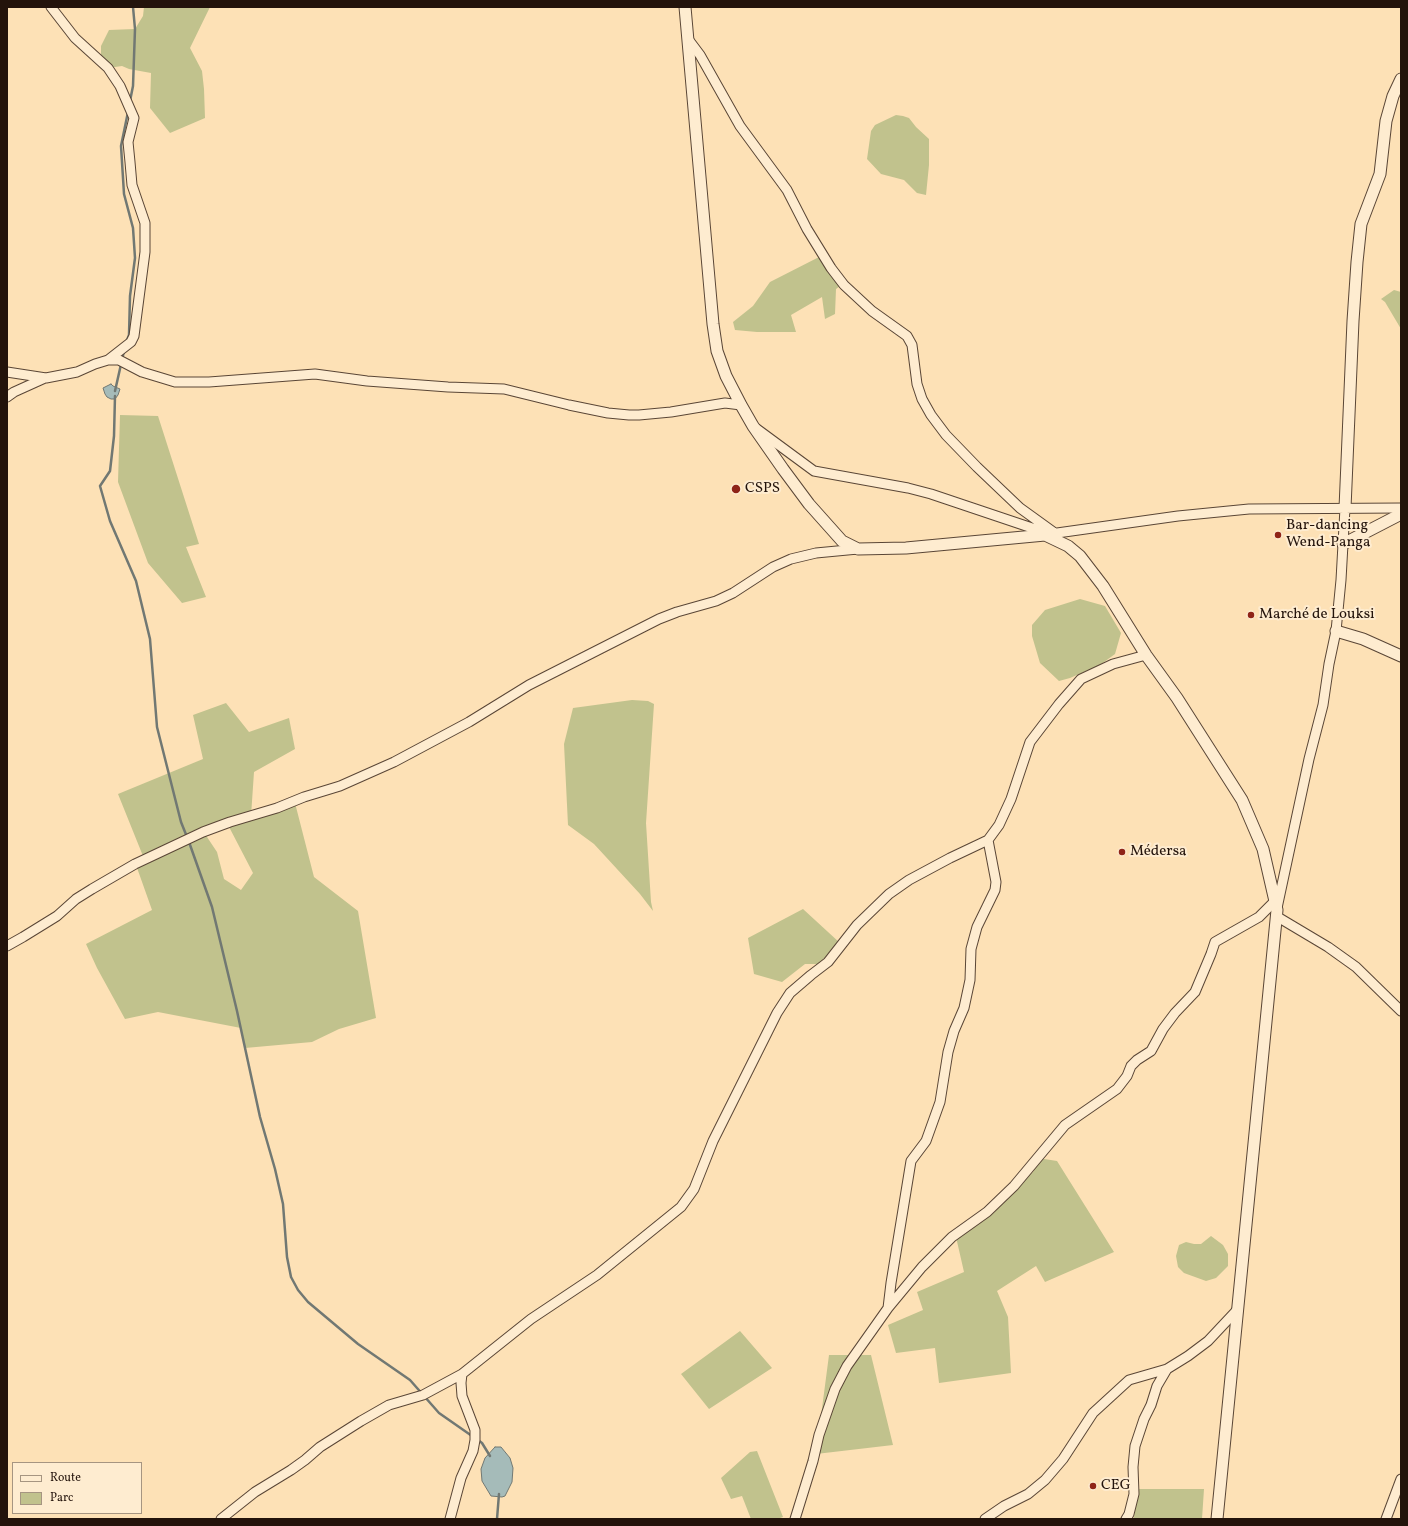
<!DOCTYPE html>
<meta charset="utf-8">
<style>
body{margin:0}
#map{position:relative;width:1408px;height:1526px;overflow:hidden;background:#fde1b6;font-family:Vollkorn,serif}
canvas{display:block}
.frame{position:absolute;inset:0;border:8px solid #23130b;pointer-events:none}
.legend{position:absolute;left:12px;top:1462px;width:130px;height:52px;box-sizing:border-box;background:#feecd0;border:1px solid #a69581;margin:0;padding:5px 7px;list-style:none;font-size:12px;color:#23130b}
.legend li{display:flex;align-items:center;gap:8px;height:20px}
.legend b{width:20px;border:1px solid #a69581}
</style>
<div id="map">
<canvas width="1408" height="1526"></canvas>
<div class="frame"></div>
<ul class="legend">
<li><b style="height:5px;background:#feecd0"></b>Route</li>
<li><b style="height:11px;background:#c1c28d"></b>Parc</li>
</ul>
</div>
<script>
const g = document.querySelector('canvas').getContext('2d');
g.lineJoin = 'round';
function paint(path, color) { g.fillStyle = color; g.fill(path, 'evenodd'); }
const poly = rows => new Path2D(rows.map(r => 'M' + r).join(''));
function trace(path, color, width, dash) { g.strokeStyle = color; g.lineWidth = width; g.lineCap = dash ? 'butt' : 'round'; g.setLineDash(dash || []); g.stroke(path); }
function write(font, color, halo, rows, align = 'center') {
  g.font = font + ' Vollkorn,serif'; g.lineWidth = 4; g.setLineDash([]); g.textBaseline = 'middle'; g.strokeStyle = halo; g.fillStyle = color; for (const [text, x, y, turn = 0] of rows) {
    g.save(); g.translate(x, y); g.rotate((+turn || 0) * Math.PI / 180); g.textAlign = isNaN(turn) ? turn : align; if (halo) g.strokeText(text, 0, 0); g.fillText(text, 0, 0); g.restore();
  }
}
const green = poly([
 [144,7,210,7,190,48,202,71,204,89,205,118,170,133,150,108,151,73,129,69,122,66,108,68,101,63,101,46,109,30,135,29,143,16],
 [896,115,903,116,909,118,916,127,929,139,929,165,926,195,917,193,904,180,881,174,867,159,871,131,875,125],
 [823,255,843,284,836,289,835,314,825,319,822,297,791,315,796,332,757,332,735,330,733,322,753,306,770,282],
 [1394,290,1401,292,1401,329,1385,302,1381,299],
 [120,415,158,416,199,544,186,547,206,597,182,603,148,563,118,482],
 [1080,599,1105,606,1121,633,1115,654,1100,665,1070,678,1059,681,1040,663,1032,636,1032,625,1045,610],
 [632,700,648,701,654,704,646,823,651,902,653,911,640,894,594,844,568,825,564,744,573,708],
 [226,703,249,732,289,718,295,749,254,772,251,816,295,803,314,877,358,911,376,1018,339,1029,312,1042,245,1048,241,1028,158,1012,125,1019,97,968,86,944,152,910,136,865,145,861,118,794,203,759,193,715],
 [227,823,253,873,241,890,224,879,217,852,205,834],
 [803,909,840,943,828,958,819,964,805,964,782,982,754,974,748,938],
 [1038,1158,1057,1161,1114,1252,1045,1282,1036,1266,997,1291,1008,1317,1011,1373,939,1383,935,1348,896,1353,888,1325,923,1310,917,1292,964,1272,956,1237,1033,1172],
 [1211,1236,1223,1245,1228,1254,1228,1266,1216,1278,1206,1281,1184,1273,1178,1267,1176,1256,1179,1245,1186,1242,1194,1244,1201,1244],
 [740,1331,772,1368,709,1409,681,1374],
 [829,1355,871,1355,893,1445,816,1454],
 [757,1451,783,1517,777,1519,751,1519,742,1496,731,1499,721,1478,750,1452],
 [1136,1489,1204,1489,1202,1519,1134,1519]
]);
const water = poly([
 [111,384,113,386,120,389,118,395,115,399,111,399,107,397,105,394,103,388,111,384],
 [495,1447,501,1447,510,1458,513,1468,512,1482,505,1496,502,1497,491,1496,482,1481,481,1469,485,1458,495,1447]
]);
const stream = poly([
 [130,101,133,86,135,29,133,7],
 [127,340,129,335,130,296,135,258,133,228,124,194,121,146,128,112],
 [115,391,124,351],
 [115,396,114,436,110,471,100,486,110,521,136,581,150,639,157,727,181,822,187,837],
 [189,842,212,907,237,1011,260,1117,275,1169,283,1204,287,1257,291,1277,298,1290,308,1302,358,1344,410,1380,439,1413,472,1436],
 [478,1440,482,1443,490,1456],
 [497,1519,499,1494]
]);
const minor = poly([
 [51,7,75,38,108,68,120,86,134,118,128,142,130,162,132,185,145,223,145,252,134,336,131,342,108,360],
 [688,39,700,55,740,126,787,190,807,229,831,268,844,285,872,311,907,336,912,345,917,384,922,399,931,415,946,435,977,467,1020,508,1056,534],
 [7,372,46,378,77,372,95,364,108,360,119,360,142,372,175,382,209,382,315,374,367,381,448,387,504,389,569,405,608,413,629,415,639,415,671,412,725,403,741,405],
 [7,397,14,392,45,378],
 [757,429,814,471,908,488,931,494,1047,533],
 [1050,534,1178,516,1249,509,1401,508],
 [1277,908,1309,759,1323,705,1329,664,1336,631,1341,580,1345,508],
 [1276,916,1328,947,1356,967,1401,1011],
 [7,946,23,937,57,916,76,899,92,889,135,864,203,832,230,822,277,808,304,797,340,786,394,762,469,722,529,685,659,619,677,612,716,601,733,593,773,567,791,559,816,553,858,549],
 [888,1308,922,1267,952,1237,987,1212,1014,1186,1065,1125,1117,1089,1127,1076,1131,1066,1137,1060,1151,1051,1163,1029,1175,1013,1195,992,1211,954,1215,942,1259,917,1275,901],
 [221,1519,255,1492,291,1470,305,1460,320,1447,361,1421,389,1405,423,1395,462,1374,531,1319,597,1275,681,1207,694,1189,713,1141,777,1013,790,993,811,975,828,962,857,925,889,894,909,880,950,858,988,840,999,825,1011,799,1030,742,1059,704,1081,679,1113,664,1146,655],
 [450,1519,461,1478,473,1451,475,1440,475,1430,462,1396,461,1383,462,1374],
 [795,1519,813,1461,819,1435,835,1389,847,1366,888,1308,891,1283,911,1161,926,1141,940,1102,948,1052,954,1031,964,1008,970,980,971,949,977,927,995,890,996,882,988,840],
 [985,1519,1004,1506,1028,1494,1045,1480,1063,1459,1093,1413,1129,1380,1167,1369,1188,1356,1208,1341,1238,1309],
 [1126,1519,1129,1514,1134,1494,1133,1467,1135,1446,1144,1419,1151,1405,1157,1386,1167,1369],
 [1386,1519,1401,1479]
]);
const tertiary = poly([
 [685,7,713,324,717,351,726,376,741,405,753,426,783,469,809,504,842,541,858,549,906,548,1045,535,1068,546,1080,556,1103,586,1146,655,1177,698,1242,800,1263,849,1277,910,1217,1519],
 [1345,508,1353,321,1357,262,1361,224,1380,174,1386,121,1393,96,1401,79],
 [1343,544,1401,514],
 [1336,631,1363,639,1401,656]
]);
const markers = [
 [736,489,5,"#8f2418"],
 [1278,535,4,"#8f2418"],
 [1251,615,4,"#8f2418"],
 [1122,852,4,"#8f2418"],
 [1093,1486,4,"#8f2418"]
];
const poiNames = [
 ["CSPS",745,489],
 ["Bar-dancing",1286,526],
 ["Wend-Panga",1286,543],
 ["Marché de Louksi",1259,615],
 ["Médersa",1130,852],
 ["CEG",1101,1486]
];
paint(green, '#c1c28d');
paint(water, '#a5bbb9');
trace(water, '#717873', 1);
trace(stream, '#717873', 2.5);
trace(minor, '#5a4636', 11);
trace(tertiary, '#5a4636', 13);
trace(minor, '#feecd0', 9);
trace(tertiary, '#feecd0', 11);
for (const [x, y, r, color] of markers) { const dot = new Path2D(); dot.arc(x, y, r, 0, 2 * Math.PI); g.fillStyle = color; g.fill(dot); trace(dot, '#feecd0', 1.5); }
write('15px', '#23130b', '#feecd0', poiNames, 'left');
</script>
